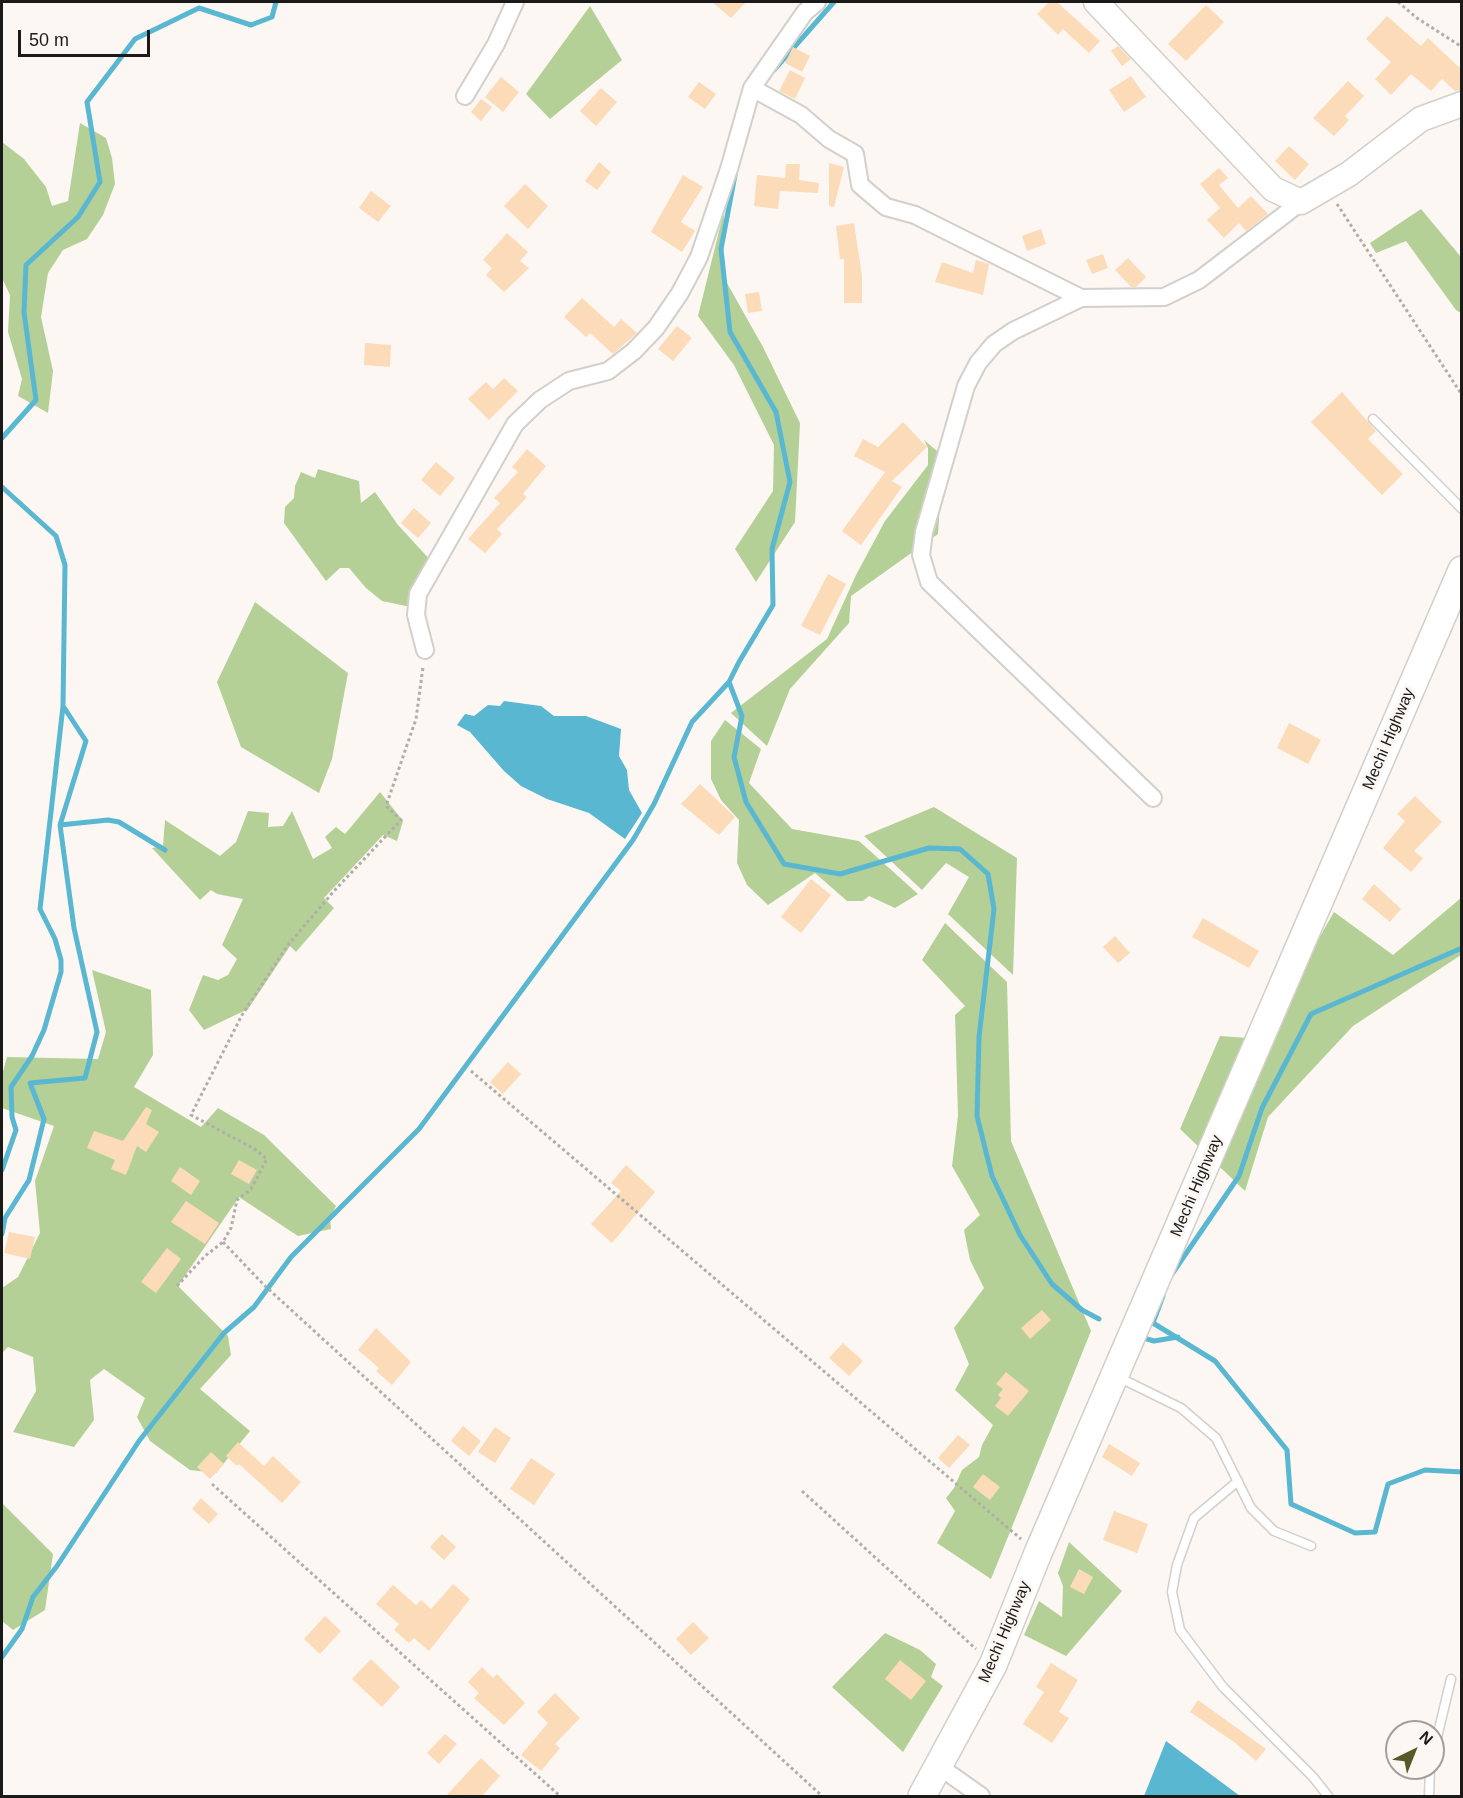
<!DOCTYPE html>
<style>
body{margin:0}
#map{position:relative;width:1463px;height:1798px;overflow:hidden;background:#fcf7f2;font-family:Helvetica,sans-serif}
canvas{display:block}
.frame{position:absolute;inset:0;border:3px solid #1c1a19;pointer-events:none}
.north{position:absolute;left:1385px;top:1720px;width:60px;height:60px;box-sizing:border-box;background:#fcf7f2;border:2px solid #a29f9b;border-radius:50%;rotate:43deg;font-size:16px;font-weight:700;line-height:24px;text-align:center;color:#1c1a19}
.north::after{content:'';display:block;margin:auto;width:21px;height:27px;background:#575a27;clip-path:polygon(50% 0,100% 100%,50% 72%,0 100%)}
.scale{position:absolute;left:18px;top:30px;width:132px;height:27px;box-sizing:border-box;border:3px solid #1c1a19;border-top:0;padding-left:8px;font-size:18px;line-height:21px;white-space:nowrap;color:#1c1a19;-webkit-text-stroke:4px #fcf7f2;paint-order:stroke}
</style>
<div id="map">
<canvas width="1463" height="1798"></canvas>
<div class="frame"></div>
<div class="north">N</div>
<div class="scale">50 m</div>
</div>
<script>
const g = document.querySelector('canvas').getContext('2d');
g.lineJoin = 'round';
function paint(path, color) { g.fillStyle = color; g.fill(path, 'evenodd'); }
const poly = rows => new Path2D(rows.map(r => 'M' + r).join(''));
function trace(path, color, width, dash) { g.strokeStyle = color; g.lineWidth = width; g.lineCap = dash ? 'butt' : 'round'; g.setLineDash(dash || []); g.stroke(path); }
function write(font, color, halo, rows, align = 'center') {
  g.font = font + ' Helvetica,sans-serif'; g.lineWidth = 6; g.setLineDash([]); g.textBaseline = 'middle'; g.strokeStyle = halo; g.fillStyle = color; for (const [text, x, y, turn = 0] of rows) {
    g.save(); g.translate(x, y); g.rotate((+turn || 0) * Math.PI / 180); g.textAlign = isNaN(turn) ? turn : align; if (halo) g.strokeText(text, 0, 0); g.fillText(text, 0, 0); g.restore();
  }
}
const green = poly([
 [590,6,622,60,550,119,526,94],
 [80,123,106,138,112,158,115,184,103,215,87,239,63,250,48,273,41,317,53,371,48,413,18,396,22,379,8,332,10,295,2,278,2,142,24,159,46,187,52,206,68,201],
 [1421,209,1461,257,1461,313,1456,310,1406,241,1376,253,1370,243],
 [724,211,723,276,763,347,800,423,795,522,756,582,735,549,773,491,774,445,734,365,698,316],
 [924,440,943,456,938,534,851,596,849,623,790,689,767,746,731,713,827,639,856,575,885,521,928,465,928,448],
 [318,469,359,481,361,503,375,492,398,525,433,563,421,603,406,606,382,601,366,588,349,568,340,568,326,581,284,523,285,507,294,498,295,486,301,472,315,478],
 [255,602,348,673,332,759,319,793,241,747,217,682],
 [725,720,761,749,749,783,792,829,859,841,918,894,895,908,869,896,863,901,847,901,815,873,768,905,747,885,737,863,739,820,721,800,711,779,711,741],
 [380,792,403,821,397,841,383,835,324,898,334,908,296,952,290,946,248,1009,204,1030,189,1010,203,975,218,980,228,975,237,959,222,945,243,899,217,894,211,890,200,900,152,848,163,846,165,820,220,856,236,842,248,811,269,813,268,827,283,826,292,811,313,859,332,848,325,837,336,827,345,834],
 [934,807,1017,858,1013,975,948,914,969,877,946,863,922,890,864,836],
 [1461,898,1461,955,1353,1026,1268,1117,1245,1191,1180,1129,1220,1036,1261,1039,1334,912,1393,955],
 [945,923,1007,982,1011,1141,1091,1331,991,1579,937,1543,955,1511,946,1498,954,1488,962,1470,979,1457,982,1445,993,1425,955,1390,969,1364,954,1328,984,1288,970,1260,964,1230,980,1215,952,1166,958,1116,955,1015,965,1006,922,960],
 [92,970,151,990,153,1055,134,1087,201,1127,218,1108,264,1135,336,1206,330,1218,331,1229,298,1236,239,1197,178,1286,228,1336,231,1355,200,1389,250,1431,216,1473,190,1470,150,1441,137,1417,145,1398,104,1369,90,1380,94,1420,74,1447,13,1432,36,1391,33,1357,8,1347,2,1353,2,1288,18,1277,40,1233,35,1181,54,1126,2,1108,2,1075,7,1057,98,1059,106,1032],
 [2,1503,53,1554,45,1610,13,1630,2,1621],
 [1069,1542,1122,1591,1066,1656,1024,1635,1039,1601,1062,1617,1063,1586,1058,1573],
 [885,1633,920,1650,936,1664,931,1677,943,1686,903,1752,832,1687]
]);
const water = poly([
 [504,701,541,706,554,716,586,716,621,729,619,756,627,770,629,790,642,813,625,839,589,813,547,799,521,786,504,771,470,732,457,725,465,714,474,716,488,705,500,706],
 [1166,1741,1240,1796,1144,1796]
]);
const stream = poly([
 [774,70,834,2],
 [735,175,721,249,730,332,776,412,790,482,772,549,773,605,739,662,729,682,742,716,734,757,746,802,784,864,840,874,929,848,960,849,988,874,994,909,979,1037,977,1116,992,1176,1020,1235,1052,1284,1082,1310,1099,1319],
 [2,438,36,400,24,312,26,265,78,217,100,182,87,102,135,39,199,8,251,25,272,17,276,2],
 [2,487,56,536,65,565,63,706,86,741,60,825,74,928,97,1032,85,1078,30,1083,44,1119,29,1180,5,1218,2,1234],
 [60,825,108,820,119,822,165,850],
 [2,1170,16,1130,12,1117,11,1087,32,1056,44,1030,61,972,61,960,55,939,40,909,63,706],
 [1172,1274,1239,1176,1262,1108,1311,1014,1462,948],
 [1163,1296,1153,1323,1215,1361,1287,1450,1291,1504,1355,1533,1375,1532,1388,1484,1425,1470,1462,1472],
 [1140,1337,1154,1341,1178,1337],
 [2,1657,22,1629,33,1597,57,1566,139,1441,224,1333,254,1307,291,1257,419,1129,633,840,654,804,692,722,729,682]
]);
const building = poly([
 [712,2,746,2,731,18],
 [1049,2,1057,2,1100,41,1089,53,1063,29,1058,35,1037,14],
 [1206,5,1224,22,1186,61,1168,44],
 [1387,16,1421,46,1428,38,1461,69,1461,90,1455,91,1442,79,1431,91,1411,74,1391,95,1375,79,1391,62,1366,39],
 [1118,46,1131,59,1122,66,1111,51],
 [793,47,810,56,802,72,785,63],
 [790,70,805,78,795,99,779,91],
 [1131,76,1146,97,1124,112,1109,90],
 [501,77,519,92,503,112,485,97],
 [1348,81,1364,96,1345,116,1349,120,1334,136,1313,118],
 [699,82,716,94,705,109,688,97],
 [601,88,617,102,596,126,580,111],
 [481,99,492,107,481,121,471,112],
 [1289,146,1309,164,1295,180,1275,161],
 [599,162,611,172,597,190,585,181],
 [829,163,844,167,834,207,829,206],
 [786,164,800,164,799,180,819,183,818,193,780,191,778,209,754,206,757,175,785,178],
 [1219,168,1228,178,1219,185,1238,208,1251,196,1268,214,1246,231,1239,223,1224,238,1207,220,1220,208,1200,184],
 [683,175,703,187,681,222,695,231,682,252,651,232],
 [525,184,548,206,528,229,504,206],
 [371,191,391,206,378,222,359,208],
 [854,223,862,276,862,303,844,303,844,259,840,259,836,226],
 [1041,229,1046,244,1027,251,1022,236],
 [507,233,528,252,520,261,529,268,504,292,486,275,492,268,483,260],
 [1103,254,1108,268,1092,274,1086,260],
 [1128,258,1146,277,1136,287,1131,287,1115,270],
 [976,260,989,264,983,295,935,282,942,262,973,273],
 [759,292,762,311,748,313,745,294],
 [582,298,614,327,621,319,637,333,613,354,590,333,586,337,564,317],
 [677,326,692,338,673,361,658,349],
 [365,343,391,345,390,367,364,365],
 [504,378,518,391,489,420,468,399,486,382,493,389],
 [1342,392,1376,431,1368,439,1403,474,1382,495,1311,422],
 [903,422,927,447,892,481,902,487,861,545,842,531,885,472,854,456,863,439,878,447],
 [527,449,546,466,523,494,527,497,497,529,502,534,485,553,468,539,500,503,494,498,518,472,512,467],
 [436,462,455,478,440,496,421,480],
 [414,508,431,523,418,538,401,523],
 [828,574,846,584,820,635,801,626],
 [1289,723,1321,740,1308,764,1277,748],
 [700,784,735,817,719,835,681,804],
 [1415,796,1442,822,1414,851,1423,858,1411,872,1383,848,1405,821,1397,814],
 [811,879,831,895,801,933,781,917],
 [1374,884,1401,909,1390,922,1362,899],
 [1203,918,1259,951,1249,968,1192,937],
 [1115,936,1130,953,1118,963,1103,947],
 [508,1062,521,1074,503,1094,490,1082],
 [146,1107,152,1110,146,1124,159,1132,146,1152,137,1146,126,1175,111,1169,115,1160,87,1148,94,1131,123,1141],
 [239,1160,257,1170,249,1184,231,1174],
 [626,1165,655,1192,612,1243,591,1224,621,1191,611,1183],
 [180,1167,200,1181,191,1195,171,1181],
 [186,1201,219,1223,205,1244,171,1222],
 [9,1232,35,1237,30,1259,4,1253],
 [167,1248,181,1259,156,1293,141,1282],
 [1042,1310,1051,1320,1030,1339,1021,1328],
 [376,1328,411,1362,392,1385,376,1371,379,1368,358,1350],
 [843,1343,863,1361,849,1376,829,1358],
 [1006,1372,1029,1391,1008,1416,995,1406,1001,1398,998,1395,1003,1389,996,1384],
 [463,1426,481,1441,469,1456,451,1441],
 [495,1427,511,1438,495,1463,478,1452],
 [958,1435,970,1445,949,1468,938,1458],
 [238,1442,264,1466,273,1456,301,1482,282,1503,239,1464,237,1466,226,1456],
 [1109,1444,1140,1463,1132,1476,1102,1457],
 [211,1452,224,1464,210,1479,197,1467],
 [531,1458,555,1474,534,1505,510,1489],
 [983,1474,1000,1487,990,1500,973,1487],
 [201,1498,218,1514,209,1524,192,1509],
 [1114,1511,1148,1524,1137,1553,1103,1540],
 [442,1534,456,1547,444,1560,430,1547],
 [1079,1569,1093,1577,1084,1594,1070,1587],
 [453,1584,470,1599,429,1651,414,1638,409,1643,394,1630,399,1624,376,1604,393,1585,416,1605,421,1600,431,1609],
 [325,1616,341,1631,320,1654,304,1639],
 [693,1622,709,1638,691,1655,676,1639],
 [371,1659,400,1687,382,1707,352,1679],
 [900,1660,926,1681,911,1700,885,1679],
 [1051,1663,1078,1680,1059,1712,1069,1718,1052,1743,1023,1724,1044,1692,1036,1687],
 [482,1667,493,1678,497,1674,525,1703,504,1725,474,1698,479,1693,468,1682],
 [555,1693,580,1718,555,1744,560,1748,541,1771,521,1755,548,1723,537,1712],
 [1198,1700,1266,1749,1256,1761,1234,1742,1190,1712],
 [445,1734,457,1744,439,1764,427,1753],
 [481,1758,500,1776,481,1797,445,1797]
]);
const path = poly([
 [1398,2,1417,18,1462,47],
 [1337,204,1462,395],
 [471,1071,1021,1539],
 [223,1242,264,1285,822,1796],
 [177,1286,205,1256,223,1242,231,1228,237,1200,251,1189,267,1159,253,1148,191,1115,242,1015,288,945,334,891,401,820,386,806,416,719,423,667],
 [212,1484,560,1796],
 [802,1491,976,1649]
]);
const lane = poly([
 [1373,419,1462,509],
 [1118,1377,1181,1408,1216,1438,1251,1508,1274,1531,1311,1546],
 [1238,1481,1194,1518,1177,1565,1172,1592,1180,1630,1223,1687,1313,1777,1328,1796],
 [1433,1754,1451,1679],
 [1429,1796,1430,1768]
]);
const street = poly([
 [752,88,801,115,829,139,855,154,860,185,886,207,915,215,1081,298,1164,297,1199,280,1301,202],
 [465,96,496,44,515,2],
 [1081,298,1013,331,994,344,978,363,966,386,924,532,921,555,929,582,1153,798],
 [425,650,416,615,418,594,515,424,540,400,569,381,608,371,634,351,656,328,680,293,699,257,729,169,752,88,805,12,817,2],
 [940,1767,981,1796]
]);
const secondary = poly([
 [1096,2,1273,189,1301,202,1349,174,1421,119,1462,104]
]);
const primary = poly([
 [922,1796,993,1665,1038,1553,1462,570]
]);
const streetNames = [
 ["Mechi Highway",1389,739,-67],
 ["Mechi Highway",1197,1186,-67],
 ["Mechi Highway",1005,1632,-67]
];
paint(green, '#b4d097');
paint(water, '#59b7d2');
trace(stream, '#59b7d2', 5);
paint(building, '#fcdbb9');
trace(lane, '#d3cfca', 11);
trace(street, '#d3cfca', 20);
trace(secondary, '#d3cfca', 27);
trace(primary, '#d3cfca', 30);
trace(path, '#b1ada9', 3, [3, 3]);
trace(lane, '#fff', 8);
trace(street, '#fff', 16);
trace(secondary, '#fff', 24);
trace(primary, '#fff', 27);
write('16px', '#1c1a19', '#fcf7f2', streetNames);
</script>
